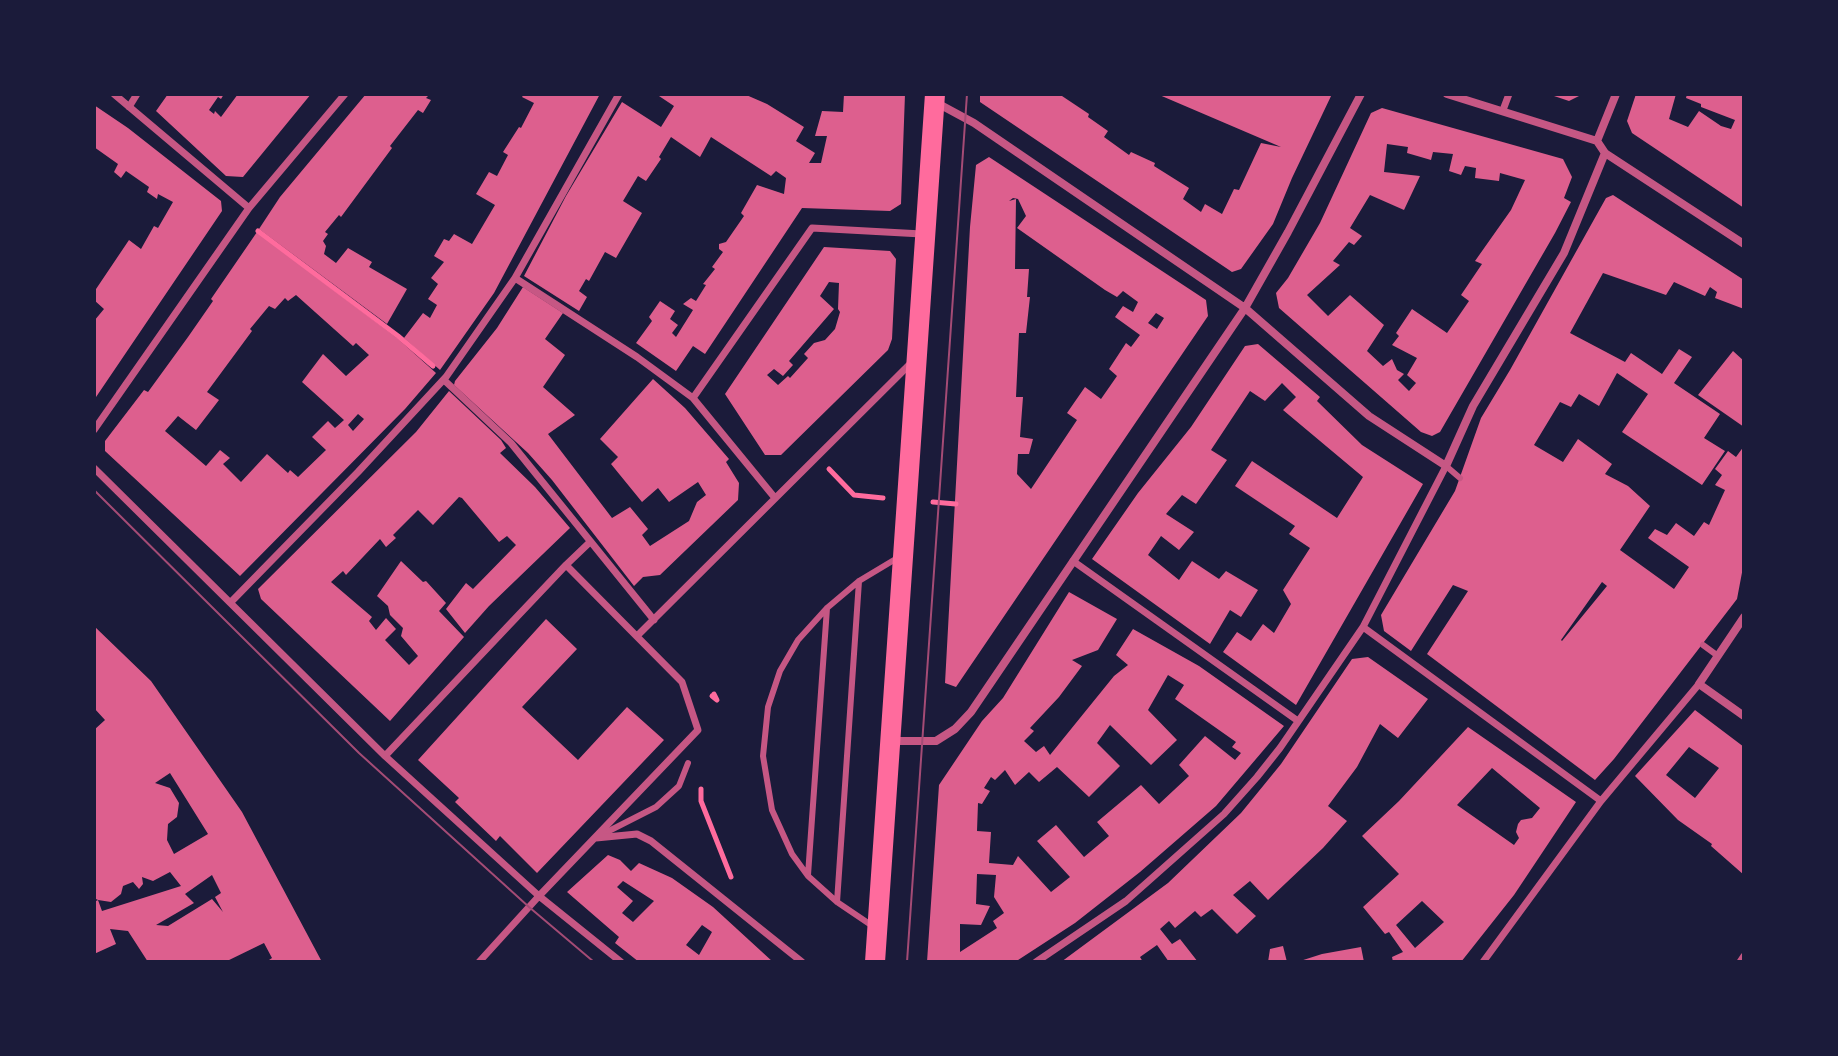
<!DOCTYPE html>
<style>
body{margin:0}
#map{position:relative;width:1838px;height:1056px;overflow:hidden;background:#1b1b3a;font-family:"IBM Plex Sans",sans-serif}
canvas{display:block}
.frame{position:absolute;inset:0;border:96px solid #1b1b3a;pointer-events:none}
</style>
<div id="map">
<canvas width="1838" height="1056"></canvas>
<div class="frame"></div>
</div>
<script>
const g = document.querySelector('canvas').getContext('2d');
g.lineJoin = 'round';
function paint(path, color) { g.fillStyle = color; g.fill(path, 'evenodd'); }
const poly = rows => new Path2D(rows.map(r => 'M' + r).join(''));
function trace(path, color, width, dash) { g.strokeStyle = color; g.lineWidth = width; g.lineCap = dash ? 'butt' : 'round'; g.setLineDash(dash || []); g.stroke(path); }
const building = poly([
 [168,94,224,94,221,99,218,97,209,110,214,114,215,111,221,117,238,94,311,94,243,177,226,176,156,111],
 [366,94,430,94,426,98,431,100,423,113,418,110,390,146,392,148,341,217,339,215,325,232,328,234,323,241,326,246,324,254,336,263,348,248,372,262,369,267,407,289,387,324,259,229,280,197],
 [524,94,600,94,494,293,440,370,404,338,423,313,430,318,437,305,428,299,438,284,431,278,444,262,434,256,444,239,449,241,454,234,472,244,495,205,476,194,489,172,497,176,508,155,503,152,519,127,521,128,534,103,522,97],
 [656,94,744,94,767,104,804,127,796,141,815,153,809,163,821,163,827,136,815,136,822,111,843,112,844,94,905,94,901,204,890,211,802,208,705,354,693,346,676,371,636,343,652,321,649,317,660,301,675,311,670,319,678,325,672,333,676,337,693,310,683,304,691,298,696,301,706,285,703,284,715,269,712,267,723,252,719,249,719,244,726,242,744,216,741,213,757,185,784,194,786,178,776,171,771,176,711,137,700,157,671,137,659,157,661,159,646,181,638,176,623,201,642,213,616,258,605,252,589,281,586,279,579,291,587,297,579,311,524,276,566,196,622,102,661,127,674,106],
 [980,94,1059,94,1089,114,1088,117,1108,131,1104,137,1129,155,1131,152,1155,163,1154,166,1189,188,1183,199,1201,212,1205,204,1222,214,1234,189,1239,190,1261,143,1281,147,1157,94,1332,94,1292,178,1273,224,1241,269,1232,272,980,102],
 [1548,94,1583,94,1569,101],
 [1636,94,1676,94,1669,119,1688,127,1699,111,1721,126,1731,129,1735,120,1701,107,1701,104,1686,98,1687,94,1744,94,1744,208,1632,133,1627,121],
 [94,105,128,128,221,201,222,211,94,400,94,321,104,309,94,300,94,292,129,240,141,249,154,226,158,228,173,202,158,194,157,199,147,192,149,187,126,171,121,178,114,172,118,164,94,147],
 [1382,108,1563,159,1572,177,1564,198,1571,202,1555,233,1440,432,1432,436,1421,432,1279,308,1276,293,1288,278,1320,223,1371,113],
 [1387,144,1408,147,1407,153,1431,160,1433,152,1453,154,1449,171,1461,175,1465,166,1476,168,1475,178,1499,181,1500,173,1525,180,1511,210,1475,261,1482,264,1461,295,1469,301,1447,333,1412,309,1396,333,1399,336,1392,345,1417,358,1407,375,1416,383,1409,391,1398,380,1404,374,1397,370,1392,359,1383,366,1367,351,1384,325,1350,295,1328,316,1307,295,1340,265,1333,261,1349,242,1354,245,1362,236,1350,228,1370,195,1404,210,1420,176,1384,172],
 [989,157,1206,300,1208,316,956,687,945,683,970,227,976,165],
 [1013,198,1018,199,1026,216,1017,228,1105,290,1117,297,1123,291,1138,302,1133,312,1123,306,1115,317,1140,335,1131,347,1126,343,1109,369,1117,376,1101,399,1085,387,1067,413,1077,420,1031,489,1017,474,1018,454,1029,454,1033,439,1020,437,1023,397,1016,397,1019,333,1026,333,1030,297,1027,297,1029,269,1015,269,1016,199,1009,201],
 [1156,313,1164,318,1157,329,1148,323],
 [1613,195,1744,280,1744,309,1715,298,1717,292,1710,287,1705,296,1674,282,1666,295,1603,273,1570,333,1625,362,1631,353,1662,374,1679,349,1692,357,1674,383,1720,414,1704,438,1725,451,1702,485,1622,432,1648,394,1617,373,1599,406,1579,394,1571,407,1560,402,1534,445,1563,462,1578,439,1612,464,1605,474,1628,486,1650,506,1620,550,1674,589,1689,567,1648,538,1655,529,1667,535,1676,523,1694,536,1704,522,1709,525,1725,490,1715,485,1722,475,1715,469,1728,451,1736,457,1744,446,1744,562,1737,599,1614,759,1595,780,1427,654,1468,591,1453,585,1411,651,1384,631,1381,615,1455,491,1481,418,1510,370,1606,198],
 [1602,582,1607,586,1562,641,1561,640],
 [257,232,397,338,436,373,405,409,240,576,105,451,105,441,144,390,148,392,188,337,213,301,211,299],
 [296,295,353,346,356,343,369,355,346,376,323,354,302,382,344,420,335,428,328,421,312,437,326,450,298,477,290,470,288,473,267,454,241,482,223,464,230,458,220,450,206,466,165,431,178,416,196,430,219,400,207,392,252,331,250,329,269,306,275,309,285,298,288,301],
 [358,414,364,419,353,431,348,425],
 [824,247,890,251,896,259,892,339,888,350,781,455,765,455,725,394],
 [829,282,839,283,838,309,840,312,835,329,825,340,814,343,804,354,808,358,790,378,788,376,778,385,767,375,774,369,783,376,793,365,789,361,834,309,820,296],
 [523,287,563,313,545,339,565,355,543,387,575,415,548,434,612,518,630,507,648,529,642,535,650,546,689,521,697,502,706,495,698,482,669,502,658,488,642,502,611,464,618,457,600,439,653,379,685,408,729,459,726,462,739,483,738,500,660,575,643,577,634,586,552,480,528,453,454,385,455,381,497,328],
 [1258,344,1320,397,1317,401,1362,445,1423,484,1296,705,1223,652,1237,632,1251,641,1263,624,1274,633,1291,604,1283,590,1310,548,1289,534,1295,526,1235,486,1252,461,1337,518,1363,477,1283,410,1296,397,1282,383,1265,401,1250,391,1211,450,1227,460,1196,504,1182,495,1166,514,1194,532,1179,550,1161,536,1148,555,1179,580,1192,561,1219,579,1226,571,1258,590,1241,617,1230,610,1210,644,1092,559,1138,493,1191,427,1245,346],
 [1733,351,1744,361,1744,427,1698,395],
 [449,391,501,440,506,448,500,453,535,487,570,528,489,606,465,633,446,609,466,583,473,589,516,545,507,536,499,542,462,498,459,497,433,525,418,510,393,535,396,538,386,547,380,539,346,575,343,571,331,582,372,617,369,621,376,630,386,618,396,629,385,640,409,665,418,656,401,636,403,628,390,615,388,606,377,596,401,561,423,582,426,581,446,603,439,611,464,637,390,721,261,599,258,589,416,432],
 [1069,592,1117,619,1098,650,1072,660,1082,666,1059,697,1030,728,1034,731,1024,741,1036,752,1044,746,1050,755,1114,676,1128,665,1116,655,1133,629,1199,666,1284,726,1216,806,1140,872,1075,923,1015,962,927,962,939,785,982,721,1003,698],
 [1168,675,1184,685,1175,699,1236,742,1232,747,1241,753,1235,760,1205,736,1179,765,1189,776,1159,804,1141,785,1097,822,1109,836,1084,857,1056,825,1037,841,1070,877,1051,892,1018,856,1013,865,989,863,991,832,977,831,978,803,982,804,990,791,984,788,991,777,995,780,1005,770,1015,785,1029,772,1039,782,1057,767,1089,797,1120,766,1097,743,1110,725,1151,765,1177,740,1148,710],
 [977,874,996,875,994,897,1004,913,993,921,997,928,960,952,960,924,981,925,990,906,976,904],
 [546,619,577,649,522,707,578,760,627,707,664,740,537,873,500,836,496,841,455,802,459,798,418,760],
 [94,626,151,681,242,812,322,962,266,962,272,958,264,943,225,962,148,962,128,931,110,929,116,944,94,954,94,902,98,900,94,898,94,730,105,720,94,708],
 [170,773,208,834,174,854,167,840,168,824,177,817,179,803,170,788,155,783],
 [170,872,181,886,102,911,98,900,111,902,121,894,123,886,133,882,139,889,143,884,142,877,153,881],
 [212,875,221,893,215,897,223,912,212,899,168,926,156,925,194,903,185,894],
 [1368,657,1428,699,1398,738,1380,724,1357,767,1328,806,1347,821,1323,848,1268,900,1250,881,1233,895,1256,916,1237,934,1212,909,1201,917,1195,911,1175,928,1169,921,1160,929,1172,944,1180,939,1198,962,1169,962,1157,945,1140,957,1143,962,1061,962,1168,883,1241,813,1281,764,1352,659],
 [1695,710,1744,747,1744,875,1711,846,1712,844,1678,820,1635,776],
 [1689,747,1719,768,1695,798,1666,775],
 [1468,727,1576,802,1514,895,1461,962,1393,962,1392,957,1403,952,1389,932,1385,934,1363,907,1399,874,1362,836,1399,801],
 [1492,768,1540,808,1532,818,1521,820,1518,824,1516,832,1519,838,1514,845,1457,805],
 [1422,901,1444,922,1415,948,1396,925],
 [608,855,620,860,631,871,639,863,672,878,713,907,773,962,639,962,615,943,619,937,567,892],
 [623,881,654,901,633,922,622,913,633,901,617,887],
 [702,925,712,932,699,955,686,945],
 [1283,946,1287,962,1268,962,1270,949],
 [1361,947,1364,962,1297,962,1322,954]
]);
const path = poly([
 [258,231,398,336,433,366],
 [829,469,854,495,883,498],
 [933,502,956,504],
 [712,696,717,700,714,694],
 [701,789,701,801,731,877]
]);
const service = poly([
 [1446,466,1460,478],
 [1703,645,1718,656],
 [599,836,656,807,679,786,688,763],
 [808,875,827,608],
 [837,902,859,581],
 [874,927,837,902,808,876,792,854,772,810,763,756,768,707,780,671,798,640,827,608,859,581,899,557]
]);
const pedestrian = poly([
 [114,94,249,208],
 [129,107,137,94],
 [1503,110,1509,94],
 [515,278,637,357,693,398,775,498],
 [444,380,511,443,654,620],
 [693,398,812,228,922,234],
 [94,430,249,208,345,94],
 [94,468,385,756,539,896,621,962],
 [1073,561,1298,721],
 [566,565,590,542],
 [231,602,358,472,446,377,515,278,619,94],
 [1363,627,1601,801],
 [638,635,912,362],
 [385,756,566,565,682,682,698,730,539,896,479,962],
 [596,838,637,834,651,841,802,962],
 [1036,962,1126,901,1224,814,1257,777,1280,748,1363,627,1446,466],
 [1483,962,1601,801,1699,684],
 [1740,962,1744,956]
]);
const minor = poly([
 [1447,94,1597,141,1605,153,1744,244],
 [937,103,974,123,1245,308,1369,416,1446,466,1473,406,1564,253,1605,153],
 [1597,141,1616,94],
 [1744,617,1699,684,1744,716],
 [891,741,936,741,955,729,971,712,1245,308,1288,232,1361,94]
]);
const primary = poly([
 [875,962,935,94]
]);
const tram = poly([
 [94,490,359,753,529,907,594,962],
 [907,962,967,94]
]);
paint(building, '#dd5f8e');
trace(path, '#ff6b9d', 5);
trace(service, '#c65784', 6);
trace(pedestrian, '#c65784', 7);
trace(minor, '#c65784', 8);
trace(primary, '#ff6b9d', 20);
trace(tram, '#a44b75', 2);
</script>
